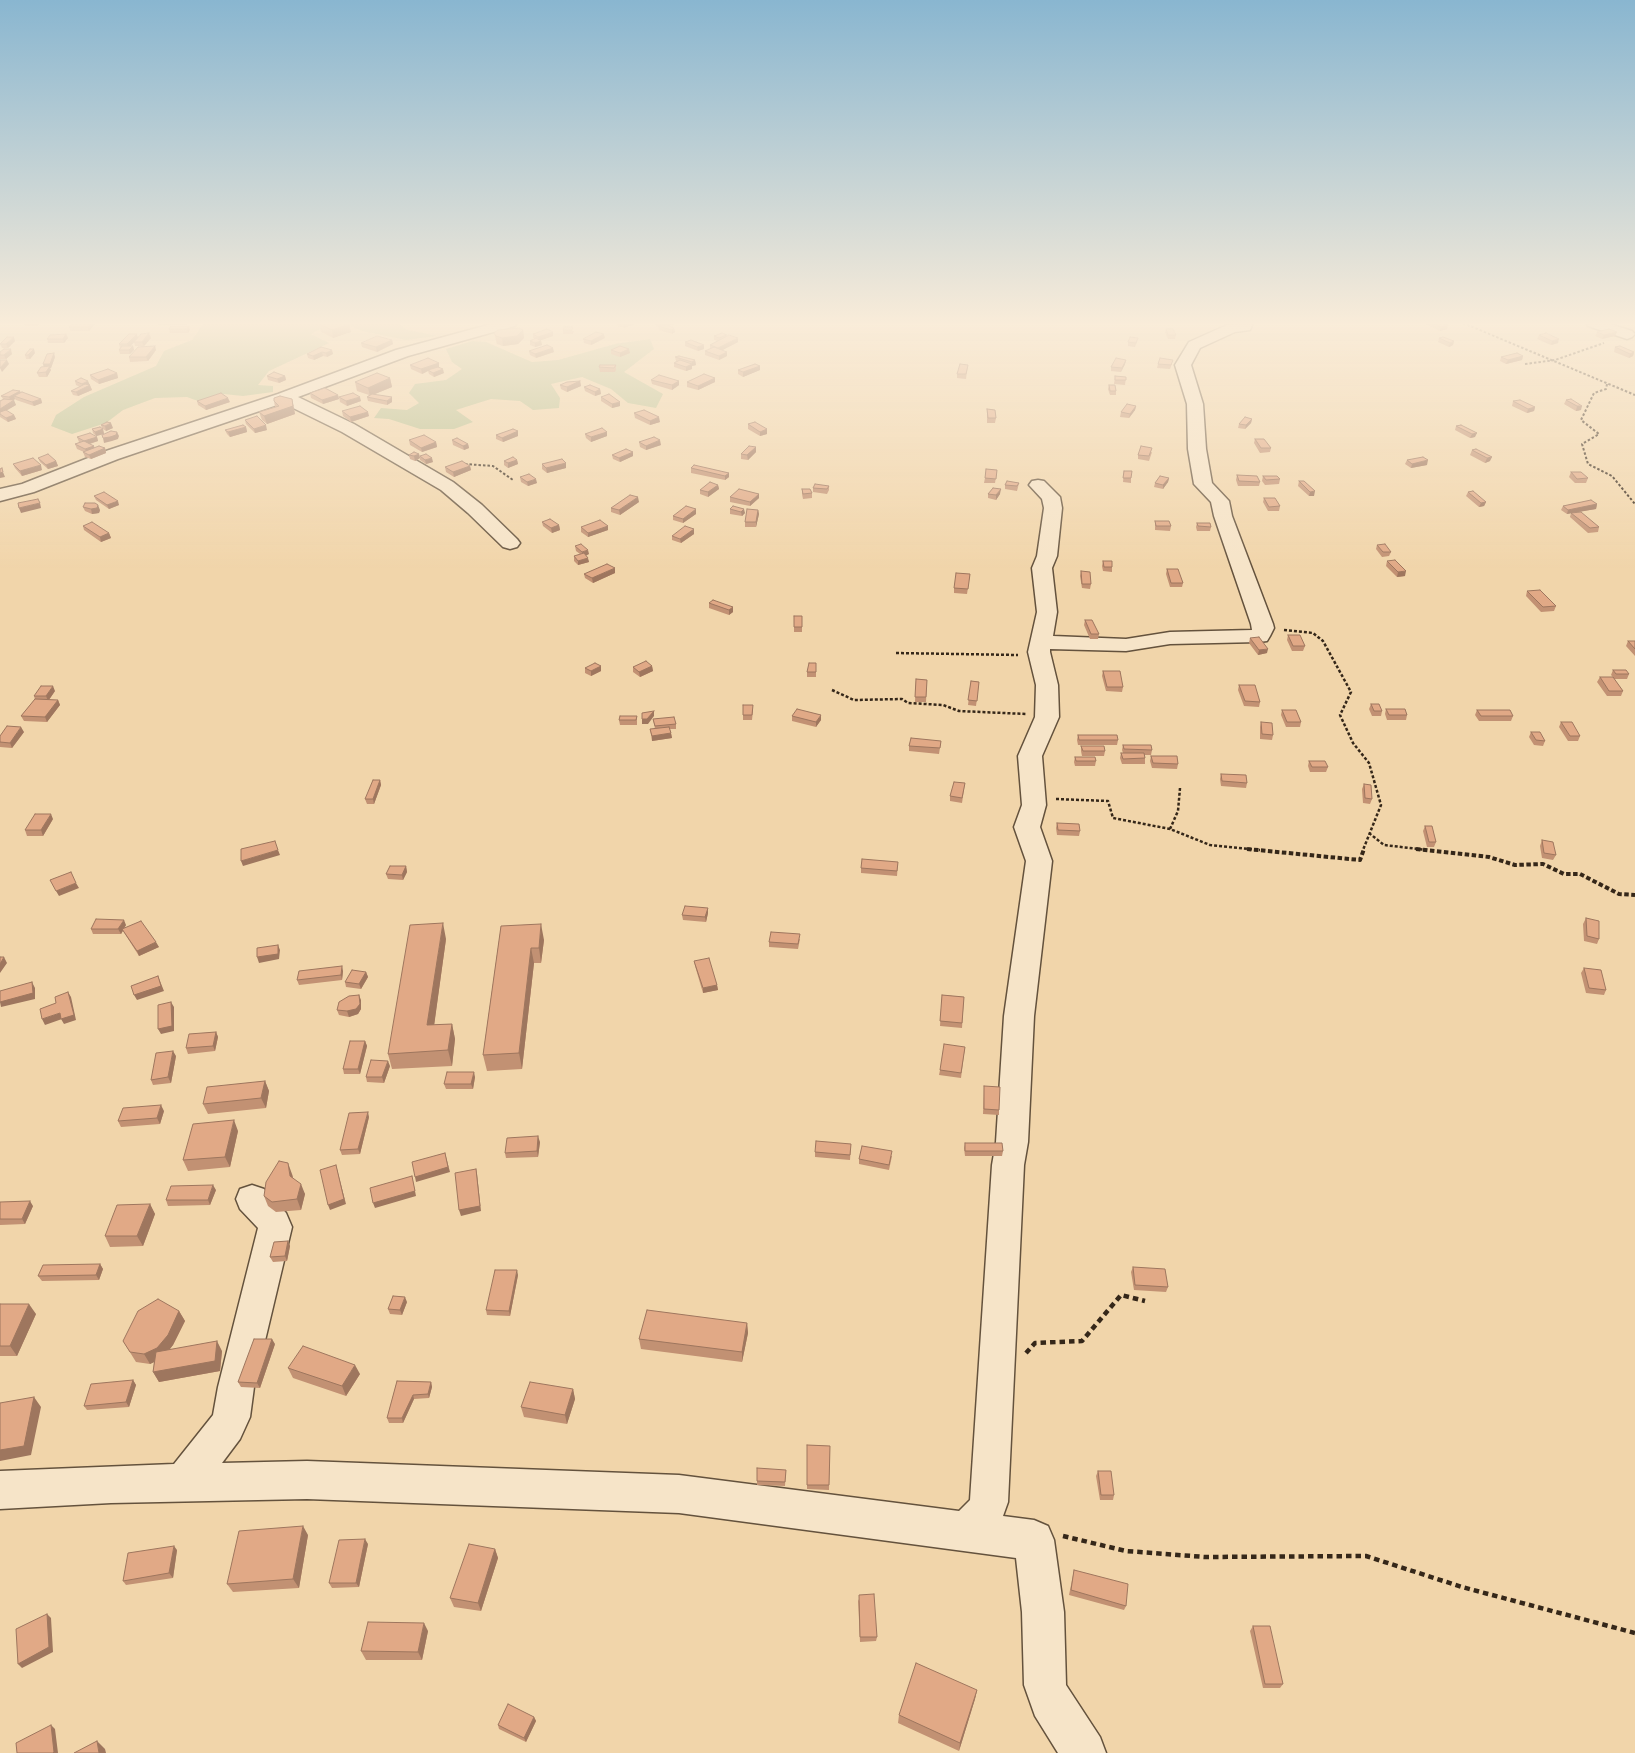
<!DOCTYPE html>
<style>
body{margin:0}
canvas{display:block;background:#f1d5aa}
</style>
<canvas width="1635" height="1753"></canvas>
<script>
const g = document.querySelector('canvas').getContext('2d');
g.lineJoin = 'round';
function paint(path, color) { g.fillStyle = color; g.fill(path, 'evenodd'); }
const poly = rows => new Path2D(rows.map(r => 'M' + r).join(''));
function trace(path, color, width, dash) { g.strokeStyle = color; g.lineWidth = width; g.lineCap = dash ? 'butt' : 'round'; g.setLineDash(dash || []); g.stroke(path); }
const green = poly([
 [161,323,397,323,408,330,438,336,406,340,362,331,344,323,330,324,311,334,329,343,269,371,258,385,273,386,273,392,243,396,224,394,198,401,187,397,155,398,123,410,106,423,72,434,51,426,56,415,84,397,156,366,164,351,192,340,203,324,157,325],
 [650,339,654,349,624,372,663,394,656,408,628,403,611,389,582,377,551,384,560,398,559,408,533,410,520,401,491,399,456,410,473,422,454,429,420,429,389,419,374,418,381,408,407,410,419,403,409,393,415,384,446,380,462,369,452,362,446,349,472,341,486,342,532,362,558,360,615,344]
]);
const pathFar3 = poly([
 [1463,323,1635,395],
 [1525,364,1555,360,1604,343],
 [1607,384,1606,389,1594,393,1581,420,1599,434,1582,444,1588,464,1612,476,1635,504],
 [465,464,493,466,513,480]
]);
const pathFar2 = poly([
 [1284,630,1313,633,1323,641,1351,692,1340,715,1353,743,1369,763,1381,805,1363,850],
 [896,653,1018,655],
 [832,690,854,700,902,699,908,703,943,705,959,711,1026,714],
 [1056,799,1108,801,1113,818,1170,829,1210,845,1260,850],
 [1170,829,1178,811,1180,788],
 [1369,833,1384,845,1427,850]
]);
const pathFar1 = poly([
 [1247,849,1360,860,1364,849],
 [1416,849,1489,857,1515,865,1543,864,1564,874,1580,874,1619,894,1635,895]
]);
const path = poly([
 [1026,1353,1035,1343,1082,1341,1121,1295,1145,1301],
 [1063,1536,1126,1551,1205,1557,1366,1556,1462,1587,1635,1633]
]);
const minor = poly([
 [495,323,517,323,515,326,408,356,298,397,354,424,453,482,482,505,517,539,520,543,517,547,510,549,503,547,468,513,441,490,342,432,283,403,118,459,34,492,0,501,0,489,22,484,106,451,278,394,396,350,495,323],
 [1239,323,1253,323,1250,330,1235,332,1200,348,1191,365,1203,404,1206,449,1212,483,1229,501,1232,516,1273,624,1274,628,1270,636,1267,641,1259,642,1170,644,1126,651,1050,649,1050,652,1058,685,1059,717,1042,756,1046,805,1040,827,1052,861,1034,1016,1028,1142,1024,1165,1008,1502,1003,1516,1034,1520,1048,1526,1054,1540,1064,1612,1066,1685,1100,1737,1106,1753,1058,1753,1035,1716,1024,1685,1022,1612,1016,1558,679,1513,307,1499,111,1503,0,1509,0,1471,174,1464,213,1415,218,1387,258,1228,240,1209,236,1199,240,1189,252,1185,264,1189,286,1213,292,1227,254,1387,250,1417,240,1439,222,1463,307,1461,679,1475,959,1511,970,1500,992,1165,996,1142,1004,1016,1026,861,1014,827,1022,805,1018,756,1035,717,1036,685,1028,652,1037,612,1032,568,1037,556,1044,508,1042,499,1029,485,1032,481,1038,480,1044,481,1060,497,1062,508,1057,556,1052,568,1057,612,1053,636,1126,639,1170,632,1252,630,1251,624,1214,516,1211,502,1194,484,1188,449,1187,404,1175,365,1189,342,1227,325,1239,323],
 [1586,323,1607,323,1632,331,1635,334,1632,337,1627,339,1588,326,1586,323]
]);
const wall = poly([
 [24,323,41,323,37,326,25,326],
 [617,323,637,323,624,328,618,326],
 [655,323,677,323,669,326,674,328,675,332,672,334,659,330,658,327,656,326],
 [1426,323,1443,323,1447,329,1440,331,1425,324],
 [95,324,89,331,71,331,69,327],
 [319,324,349,324,351,332,333,338,321,332],
 [189,326,190,330,188,333,170,333,169,329],
 [564,327,574,331,573,334,563,334,563,330],
 [1166,329,1176,335,1175,339,1168,339,1165,333],
 [523,330,524,338,518,344,503,346,497,344,496,341,494,333],
 [553,332,553,336,541,340,541,341,542,345,535,347,530,345,530,341,535,339,533,338,533,334],
 [1597,332,1615,336,1602,339,1595,336],
 [149,333,151,338,144,346,135,346,134,342,130,346,133,346,134,350,130,354,120,354,119,350,120,348,119,344],
 [66,334,68,338,64,343,48,343,47,339],
 [1539,335,1558,343,1551,345,1537,339],
 [714,336,727,336,738,342,722,350,727,356,719,360,705,355,705,351,710,349,710,345,717,341,714,340],
 [605,338,591,345,584,343,583,339],
 [1439,338,1454,341,1453,345,1449,347,1438,342],
 [392,340,393,344,377,352,362,347,361,343],
 [15,341,8,348,2,348,0,344],
 [685,342,704,349,698,351,685,346],
 [1128,342,1137,342,1135,347,1128,346],
 [321,347,333,354,327,357,323,356,314,360,308,358,307,354],
 [1615,347,1634,352,1633,356,1629,358,1614,352],
 [156,350,148,361,130,362,129,357],
 [611,350,630,353,620,357,611,354],
 [529,351,554,352,536,358,530,355],
 [0,352,12,354,6,359,0,359],
 [35,353,30,359,26,359,25,355],
 [1523,356,1522,360,1506,364,1500,361,1501,357],
 [55,357,51,368,50,368,51,370,47,377,39,377,37,373,44,367,43,364],
 [675,357,695,360,696,365,692,366,692,369,686,371,674,367,674,363,676,361],
 [1126,360,1125,364,1121,372,1111,371,1111,367],
 [439,363,439,367,444,373,434,377,429,374,428,371,422,374,411,369,410,365],
 [1158,364,1172,364,1170,369,1157,368],
 [616,365,616,370,615,372,600,372,599,367],
 [968,365,966,379,957,378,957,374],
 [760,366,760,370,743,377,738,374,738,370],
 [117,373,118,378,99,384,91,379,90,375],
 [267,376,285,376,286,380,279,383,268,380],
 [1115,376,1126,377,1125,385,1114,384],
 [390,378,392,387,375,394,392,402,387,405,368,401,367,397,369,395,357,391,355,382],
 [715,378,715,382,698,390,687,387,687,382],
 [651,380,679,381,679,385,672,390,652,384],
 [75,381,90,385,92,390,78,396,73,395,71,391,80,387,76,385],
 [580,381,581,386,567,392,561,389,560,385],
 [1109,385,1116,391,1116,395,1110,395,1108,389],
 [584,387,600,389,601,394,595,396,585,391],
 [20,391,21,393,41,399,42,403,34,406,16,400,15,399,13,400,16,405,6,411,14,415,16,419,8,422,0,417,0,401,3,399,1,396],
 [310,393,338,395,339,399,323,404,311,398],
 [339,397,361,401,347,406,340,402],
 [601,397,620,406,612,408,601,401],
 [292,399,295,414,267,424,262,420,259,412,275,407,274,401],
 [1571,399,1581,410,1576,411,1564,404,1566,400],
 [197,401,230,402,206,410,198,405],
 [1513,401,1535,407,1534,411,1527,413,1512,406],
 [1136,406,1135,410,1129,418,1120,417,1121,412],
 [987,409,996,418,995,423,987,423],
 [342,411,369,416,351,422,343,416],
 [634,413,660,422,650,425,635,418],
 [1252,419,1251,423,1245,429,1238,428,1239,424],
 [245,420,267,430,255,433,246,424],
 [748,424,767,434,760,436,748,429],
 [101,425,113,428,106,431,103,429,104,434,96,436,93,433,92,429,102,428],
 [1461,425,1475,437,1470,438,1455,430,1456,426],
 [246,427,247,432,230,437,227,434,225,430],
 [518,431,518,436,503,442,496,439,496,435],
 [607,432,607,436,591,442,586,438,585,434],
 [77,437,97,437,98,441,90,444,95,448,105,448,106,453,91,459,85,457,83,452,84,452,77,449,75,444,80,442,79,442],
 [1255,439,1271,448,1270,452,1260,453,1254,443],
 [409,440,436,442,437,447,422,452,410,445],
 [452,440,468,444,469,448,464,450,453,445],
 [639,442,661,445,646,450,640,447],
 [756,447,756,452,748,460,741,459,741,454],
 [1476,449,1490,461,1485,463,1470,455,1472,450],
 [1152,452,1149,461,1138,459,1138,455],
 [419,454,420,458,415,461,410,459,409,455],
 [612,455,633,456,620,462,613,459],
 [420,456,433,462,426,464,420,460],
 [38,458,56,461,58,466,48,469,40,462],
 [517,460,518,464,508,468,504,465,504,461],
 [1407,460,1427,465,1411,468,1405,464],
 [566,463,566,468,547,473,542,469,542,464],
 [13,464,42,470,22,476,15,468],
 [470,466,471,470,454,477,446,472,445,467],
 [691,468,729,473,729,477,725,480,691,473],
 [997,470,995,483,984,483,985,478],
 [1124,471,1131,478,1131,483,1123,482],
 [1571,472,1588,478,1586,483,1575,483,1569,477],
 [1237,475,1260,482,1259,486,1238,486,1236,480],
 [1263,476,1280,479,1279,484,1265,485,1262,481],
 [520,477,537,483,528,486,521,482],
 [1169,478,1168,482,1163,489,1154,487,1155,483],
 [1299,481,1314,496,1309,496,1298,486],
 [1019,483,1017,491,1005,489,1005,485],
 [718,485,719,489,708,497,700,494,700,490],
 [829,486,829,490,827,494,813,492,813,488],
 [802,489,812,493,812,498,803,499,802,494],
 [1468,492,1486,502,1484,506,1479,507,1466,496],
 [988,494,1000,494,996,500,988,498],
 [94,496,119,505,109,509,96,500],
 [730,497,759,498,750,506,730,502],
 [1264,498,1280,506,1279,511,1268,511,1263,502],
 [639,502,620,515,611,512,611,508],
 [1597,504,1596,509,1576,512,1599,527,1598,532,1588,533,1570,517,1571,513,1567,514,1561,510,1563,506],
 [733,506,745,513,742,516,730,514,730,509],
 [83,507,100,510,99,513,92,514,85,511],
 [758,510,759,514,756,527,745,527,745,522],
 [696,514,683,523,673,520,673,516],
 [1155,521,1171,526,1170,531,1155,530],
 [542,522,559,525,560,530,552,533,543,526],
 [1197,523,1211,527,1210,531,1197,531,1196,527],
 [83,526,109,533,111,538,101,542,84,530],
 [608,526,608,530,588,537,581,532,581,527],
 [694,529,694,534,681,543,672,540,672,536],
 [1377,545,1391,552,1389,556,1382,557,1376,549],
 [575,546,589,554,586,555,589,562,578,565,574,561,574,556,580,554,576,551],
 [1103,561,1112,567,1112,572,1103,571,1102,566],
 [1387,561,1405,576,1397,577,1386,566],
 [1167,569,1183,583,1182,587,1170,587,1166,574],
 [1081,571,1091,584,1090,589,1082,588,1080,576],
 [615,573,593,583,585,578,584,574],
 [970,574,967,594,954,593,954,588],
 [1527,591,1556,606,1554,611,1541,612,1526,596],
 [709,603,733,607,733,612,729,615,709,608],
 [794,616,802,616,802,632,794,632],
 [1085,620,1099,634,1098,639,1090,639,1084,625],
 [1288,635,1305,646,1303,651,1292,651,1287,640],
 [1250,638,1267,653,1258,655,1249,643],
 [1628,641,1635,641,1635,656,1626,646],
 [601,666,601,671,591,676,585,673,585,668],
 [652,666,653,671,640,677,633,672,633,667],
 [816,668,816,677,807,677,807,672],
 [1613,670,1629,674,1627,679,1614,679,1623,691,1621,696,1607,696,1597,682,1600,677,1613,677,1611,675],
 [1103,671,1123,687,1122,692,1106,691,1102,676],
 [916,679,927,680,926,702,915,702],
 [971,681,979,682,976,706,968,705],
 [1239,685,1260,702,1259,707,1244,706,1238,690],
 [55,691,49,700,58,700,60,705,47,722,24,721,21,716,35,699,34,696],
 [1371,704,1382,711,1381,716,1372,716,1369,709],
 [1386,709,1407,715,1406,720,1387,720,1385,714],
 [753,710,752,720,743,720,743,715],
 [1282,710,1301,722,1300,727,1286,727,1281,715],
 [1477,710,1513,716,1511,721,1479,721,1475,715],
 [637,716,637,725,620,725,619,720],
 [792,716,821,720,816,727,792,721],
 [653,719,676,724,676,729,670,729,672,738,652,741,650,729,655,729],
 [1261,722,1273,735,1272,740,1260,739,1260,727],
 [1561,722,1580,736,1578,741,1568,741,1559,727],
 [24,732,12,748,0,747,0,736],
 [1531,732,1545,741,1543,746,1534,745,1529,737],
 [1078,735,1118,740,1117,745,1078,745,1077,740],
 [941,741,939,754,909,751,909,746],
 [1123,745,1152,750,1151,755,1144,755,1145,758,1145,764,1122,764,1120,758,1121,753,1123,753,1122,750],
 [1081,746,1105,751,1104,756,1082,756,1081,751],
 [1151,756,1178,764,1177,769,1152,768,1150,761],
 [1075,757,1096,761,1095,766,1075,766,1074,762],
 [1309,761,1328,767,1326,772,1310,772,1308,766],
 [1221,774,1247,783,1246,788,1221,786,1220,779],
 [380,780,381,785,374,804,367,804,365,799],
 [965,783,962,803,950,801,950,796],
 [1364,784,1372,799,1370,804,1363,803,1362,789],
 [53,819,43,836,27,836,25,830],
 [1057,823,1080,831,1079,836,1057,835,1056,828],
 [1425,826,1436,842,1434,847,1427,847,1423,831],
 [1542,840,1556,855,1553,860,1542,858,1540,846],
 [898,862,897,876,861,873,861,868],
 [406,866,407,872,403,880,388,879,386,874],
 [708,908,708,913,706,922,683,920,682,915],
 [1586,918,1599,939,1597,944,1584,941,1583,924],
 [126,925,124,928,159,947,139,956,123,931,121,934,93,934,91,929],
 [501,926,544,940,541,963,534,963,522,1069,487,1071,483,1055],
 [446,939,434,1025,452,1024,455,1039,452,1066,392,1069,388,1054],
 [800,939,798,949,769,947,769,942],
 [694,961,717,985,718,990,703,993,695,966],
 [1584,968,1606,990,1604,995,1586,993,1581,973],
 [343,971,342,980,299,985,297,980],
 [366,972,368,977,361,989,346,987,345,982],
 [942,995,964,997,962,1028,940,1026],
 [361,1000,361,1009,358,1014,349,1017,339,1015,337,1010],
 [216,1032,218,1037,215,1051,188,1054,186,1048],
 [365,1041,367,1046,360,1074,344,1074,343,1069],
 [965,1047,961,1078,939,1075,940,1070],
 [176,1056,171,1083,153,1085,151,1080],
 [390,1066,384,1083,367,1082,366,1077],
 [475,1077,473,1089,446,1089,444,1084],
 [265,1081,269,1091,266,1108,208,1114,203,1104],
 [984,1086,999,1110,999,1115,983,1114],
 [164,1111,160,1124,121,1127,118,1121],
 [369,1117,360,1154,342,1155,340,1150],
 [238,1131,230,1167,188,1171,183,1160],
 [540,1142,538,1157,506,1158,505,1153],
 [965,1143,1003,1151,1002,1156,965,1156,964,1148],
 [851,1144,850,1160,815,1157,815,1152],
 [892,1156,889,1170,859,1164,859,1159],
 [292,1174,293,1178,305,1194,301,1210,276,1212,268,1206,264,1196],
 [216,1190,210,1205,168,1206,166,1200],
 [0,1202,33,1206,25,1224,0,1225],
 [150,1204,155,1214,143,1246,110,1247,105,1236],
 [288,1241,290,1246,287,1261,273,1262,270,1257],
 [100,1264,103,1269,99,1280,42,1281,38,1276],
 [1133,1267,1168,1287,1166,1292,1134,1290,1131,1272],
 [518,1275,510,1316,487,1315,486,1310],
 [407,1302,402,1315,390,1314,388,1309],
 [0,1304,36,1314,17,1356,0,1356],
 [179,1311,185,1321,173,1345,169,1350,222,1351,220,1371,159,1382,153,1372,154,1362,150,1364,136,1362,123,1341],
 [747,1323,748,1333,742,1362,641,1349,639,1339],
 [275,1344,260,1388,241,1387,238,1382],
 [288,1368,360,1374,346,1396,293,1378],
 [133,1380,136,1385,129,1407,87,1410,84,1406],
 [397,1381,431,1382,432,1387,429,1398,414,1399,403,1423,389,1423,387,1418],
 [573,1389,575,1399,567,1424,524,1417,521,1407],
 [807,1445,830,1446,829,1490,807,1489],
 [786,1470,785,1486,757,1485,757,1481],
 [1098,1471,1114,1495,1113,1500,1100,1500,1096,1476],
 [308,1535,299,1588,233,1592,227,1584],
 [368,1544,359,1587,332,1588,329,1583],
 [495,1549,498,1558,481,1611,454,1607,450,1598],
 [177,1550,173,1578,126,1585,123,1581],
 [1074,1570,1126,1606,1124,1610,1069,1595],
 [858,1599,877,1637,876,1641,860,1642],
 [1253,1626,1283,1684,1280,1688,1263,1688,1250,1631],
 [428,1631,422,1660,366,1660,361,1651],
 [977,1690,975,1699,959,1751,898,1723,899,1715],
 [534,1717,536,1721,526,1742,499,1729,498,1725]
]);
const shadedWall = poly([
 [36,323,41,323,37,326],
 [92,323,95,323,95,324,89,331,88,327],
 [627,323,637,323,624,328,623,324],
 [666,323,677,323,663,328,662,327,661,324],
 [349,324,351,332,333,338,332,330],
 [1448,325,1447,329,1440,331,1441,327],
 [189,326,190,330,188,333,187,329],
 [674,328,675,332,672,334,672,330],
 [523,330,524,338,518,344,503,346,502,338],
 [553,332,553,336,539,341,538,337],
 [1617,332,1615,336,1602,339,1604,335],
 [149,333,151,338,144,346,142,342],
 [66,334,68,338,64,343,63,339],
 [137,334,138,338,129,348,127,344],
 [604,334,605,338,591,345,591,341],
 [14,337,15,341,8,348,6,344],
 [738,338,738,342,719,352,718,348],
 [1559,339,1558,343,1551,345,1552,341],
 [392,340,393,344,377,352,376,347],
 [541,341,542,345,535,347,535,343],
 [1454,341,1453,345,1449,347,1450,343],
 [704,345,704,349,698,351,697,347],
 [133,346,134,350,130,354,129,350],
 [155,346,156,350,148,361,146,357],
 [553,348,554,352,536,358,535,354],
 [11,349,12,354,6,359,4,355],
 [34,349,35,353,30,359,28,355],
 [629,349,630,353,620,357,620,353],
 [332,350,333,354,327,357,326,353],
 [322,352,323,356,314,360,313,356],
 [727,352,727,356,719,360,719,356],
 [1634,352,1633,356,1629,358,1630,354],
 [54,353,55,357,51,368,50,368,51,370,47,377,43,364],
 [1523,356,1522,360,1506,364,1508,360],
 [7,360,9,364,2,372,0,368],
 [695,360,696,365,692,366,692,362],
 [1126,360,1125,364,1121,372,1122,368],
 [439,363,439,367,428,370,428,371,422,374,421,369],
 [692,364,692,369,686,371,686,367],
 [760,366,760,370,743,377,743,372],
 [443,369,444,373,434,377,433,373],
 [117,373,118,378,99,384,98,380],
 [285,376,286,380,279,383,277,379],
 [390,378,392,387,370,396,368,388],
 [715,378,715,382,698,390,698,386],
 [88,381,92,390,78,396,76,392,84,388,82,384],
 [580,381,581,386,567,392,567,387],
 [679,381,679,385,672,390,672,385],
 [600,389,601,394,595,396,595,392],
 [20,391,22,396,14,396,15,399,11,402,9,397],
 [338,395,339,399,323,404,322,400],
 [360,397,361,401,347,406,346,401],
 [392,397,392,402,387,405,387,401],
 [228,398,230,402,206,410,205,406],
 [41,399,42,403,34,406,32,402],
 [292,399,295,414,267,424,264,416],
 [14,400,16,405,0,414,0,409],
 [620,402,620,406,612,408,612,404],
 [1136,406,1135,410,1129,418,1130,414],
 [1577,406,1582,406,1581,410,1576,411],
 [1535,407,1534,411,1527,413,1528,409],
 [368,412,369,416,351,422,350,417],
 [14,415,16,419,8,422,6,418],
 [659,417,660,422,650,425,650,421],
 [1252,419,1251,423,1245,429,1246,425],
 [111,423,113,428,106,431,105,426],
 [266,425,267,430,255,433,254,429],
 [246,427,247,432,230,437,228,432],
 [103,429,104,434,96,436,95,432],
 [767,429,767,434,760,436,760,432],
 [518,431,518,436,503,442,502,438],
 [117,432,119,436,118,439,112,441,104,443,103,438],
 [607,432,607,436,591,442,591,437],
 [1477,433,1475,437,1470,438,1472,434],
 [97,437,98,441,85,445,84,441],
 [660,440,661,445,646,450,646,446],
 [436,442,437,447,422,452,421,448],
 [468,444,469,448,464,450,463,446],
 [94,446,95,450,87,453,85,449],
 [756,447,756,452,748,460,747,455],
 [105,448,106,453,91,459,89,455],
 [633,452,633,456,620,462,619,458],
 [419,454,420,458,415,461,414,456],
 [1492,457,1490,461,1485,463,1487,458],
 [432,458,433,462,426,464,425,460],
 [517,460,518,464,508,468,508,463],
 [1428,460,1427,465,1411,468,1412,464],
 [56,461,58,466,48,469,46,465],
 [566,463,566,468,547,473,546,468],
 [41,465,42,470,22,476,20,471],
 [470,466,471,470,454,477,453,472],
 [3,472,5,477,0,478,0,473],
 [729,473,729,477,725,480,725,476],
 [1169,478,1168,482,1163,489,1163,485],
 [536,479,537,483,528,486,527,482],
 [718,485,719,489,708,497,708,492],
 [1001,489,1000,494,996,500,996,495],
 [1315,491,1314,496,1309,496,1310,492],
 [759,494,759,498,750,506,750,502],
 [638,497,639,502,620,515,619,510],
 [118,501,119,505,109,509,107,505],
 [1486,502,1484,506,1479,507,1481,503],
 [40,503,41,508,21,513,19,508],
 [1597,504,1596,509,1567,514,1568,510],
 [98,505,100,510,99,513,92,514,91,509],
 [696,509,696,514,683,523,683,519],
 [744,509,745,513,742,516,741,512],
 [758,510,759,514,756,527,756,522],
 [559,525,560,530,552,533,551,528],
 [608,526,608,530,588,537,588,533],
 [694,529,694,534,681,543,680,539],
 [109,533,111,538,101,542,100,537],
 [588,550,589,554,583,557,582,552],
 [588,558,589,562,578,565,578,561],
 [615,568,615,573,593,583,592,578],
 [1406,571,1405,576,1397,577,1398,572],
 [733,607,733,612,729,615,729,610],
 [1268,649,1267,653,1258,655,1259,650],
 [601,666,601,671,591,676,591,671],
 [652,666,653,671,640,677,639,672],
 [53,686,55,691,48,701,46,696],
 [58,700,60,705,47,722,45,717],
 [654,711,654,716,648,724,642,724,642,719],
 [821,715,821,720,816,727,816,722],
 [21,727,24,732,12,748,10,743],
 [671,733,672,738,652,741,652,736],
 [380,780,381,785,374,804,373,799],
 [51,814,53,819,43,836,41,830],
 [278,850,280,855,243,866,241,861],
 [406,866,407,872,403,880,402,875],
 [76,883,79,888,59,896,56,891],
 [708,908,708,913,706,922,705,917],
 [124,920,126,925,121,934,118,929],
 [443,923,446,939,432,1041,427,1025],
 [541,924,544,940,541,963,539,948],
 [156,942,159,947,139,956,137,951],
 [278,945,280,950,279,959,259,963,257,957],
 [531,948,534,963,522,1069,519,1053],
 [4,957,7,963,0,973,0,964],
 [342,966,343,971,342,980,341,975],
 [366,972,368,977,361,989,359,984],
 [158,976,164,991,137,1000,134,995],
 [32,982,35,988,35,999,1,1007,0,1002],
 [717,985,718,990,703,993,703,988],
 [68,992,71,997,76,1020,64,1024,61,1019],
 [359,995,361,1000,361,1009,358,1014,349,1017,347,1011],
 [171,1002,174,1007,174,1031,161,1034,158,1029],
 [60,1013,62,1019,45,1025,42,1019],
 [452,1024,455,1039,452,1066,448,1050],
 [216,1032,218,1037,215,1051,213,1046],
 [365,1041,367,1046,360,1074,358,1069],
 [173,1051,176,1056,171,1083,168,1077],
 [388,1061,390,1066,384,1083,382,1077],
 [474,1072,475,1077,473,1089,471,1084],
 [265,1081,269,1091,266,1108,261,1098],
 [161,1105,164,1111,160,1124,157,1118],
 [368,1112,369,1117,360,1154,358,1149],
 [234,1120,238,1131,230,1167,225,1157],
 [538,1136,540,1142,538,1157,537,1151],
 [445,1153,450,1172,416,1182,415,1177],
 [288,1163,292,1174,295,1186,290,1176],
 [336,1165,346,1204,330,1210,328,1205],
 [476,1169,477,1174,481,1211,461,1216,459,1210],
 [412,1176,416,1196,375,1208,373,1203],
 [301,1184,305,1194,301,1210,297,1199],
 [213,1185,216,1190,210,1205,208,1200],
 [30,1201,33,1206,25,1224,22,1219],
 [150,1204,155,1214,143,1246,137,1236],
 [288,1241,290,1246,287,1261,285,1256],
 [100,1264,103,1269,99,1280,96,1275],
 [517,1270,518,1275,510,1316,509,1311],
 [405,1297,407,1302,402,1315,400,1310],
 [29,1304,36,1314,17,1356,10,1346],
 [179,1311,185,1321,173,1345,163,1358,150,1364,144,1354],
 [747,1323,748,1333,742,1362,742,1352],
 [272,1339,275,1344,260,1388,257,1383],
 [217,1341,222,1351,220,1371,159,1382,153,1372],
 [355,1365,360,1374,346,1396,342,1386],
 [133,1380,136,1385,129,1407,126,1402],
 [431,1382,432,1387,429,1398,428,1394],
 [573,1389,575,1399,567,1424,565,1415],
 [413,1395,414,1399,403,1423,402,1418],
 [34,1397,41,1407,31,1455,0,1461,0,1450],
 [303,1526,308,1535,299,1588,293,1579],
 [365,1539,368,1544,359,1587,356,1583],
 [174,1546,177,1550,173,1578,169,1573],
 [495,1549,498,1558,481,1611,478,1603],
 [47,1614,51,1618,53,1652,22,1668,18,1664],
 [424,1623,428,1631,422,1660,418,1652],
 [977,1690,975,1699,959,1751,960,1743],
 [534,1717,536,1721,526,1742,524,1738],
 [51,1725,55,1729,58,1753,53,1753],
 [97,1741,105,1749,106,1753,99,1753]
]);
const building = poly([
 [73,323,92,323,88,327,69,327,73,323],
 [324,323,346,323,349,324,332,330,319,324,324,323],
 [657,323,666,323,661,324,657,323],
 [1432,323,1443,323,1448,325,1441,327,1432,323],
 [667,325,674,328,672,330,658,326,667,325],
 [171,326,189,326,187,329,169,329,171,326],
 [564,327,573,327,572,330,563,330,564,327],
 [519,328,523,330,517,336,502,338,496,336,494,333,498,330,519,328],
 [547,329,553,332,538,337,533,334,547,329],
 [1166,329,1173,329,1176,335,1168,335,1166,329],
 [1609,329,1617,332,1604,335,1597,332,1609,329],
 [596,332,604,334,591,341,583,339,596,332],
 [149,333,142,342,134,342,141,334,149,333],
 [722,333,727,335,719,338,714,336,722,333],
 [1546,333,1559,339,1552,341,1539,335,1546,333],
 [66,334,63,339,47,339,50,335,66,334],
 [129,334,137,334,127,344,119,344,129,334],
 [729,335,738,338,718,348,710,345,729,335],
 [377,336,392,340,376,347,361,343,377,336],
 [7,337,14,337,6,344,0,344,7,337],
 [1130,337,1138,338,1136,343,1128,342,1130,337],
 [1443,337,1454,341,1450,343,1439,338,1443,337],
 [536,338,541,341,535,343,530,341,536,338],
 [691,340,704,345,697,347,685,342,691,340],
 [547,345,553,348,535,354,529,351,547,345],
 [122,346,133,346,129,350,119,350,122,346],
 [155,346,146,357,129,357,138,347,155,346],
 [620,346,629,349,620,353,611,350,620,346],
 [1620,346,1634,352,1630,354,1615,347,1620,346],
 [321,347,332,350,326,353,322,352,313,356,307,354,321,347],
 [714,347,727,352,719,356,705,351,714,347],
 [4,349,11,349,4,355,0,355,0,352,4,349],
 [30,349,34,349,28,355,25,355,30,349],
 [54,353,50,364,43,364,47,354,54,353],
 [1517,353,1523,356,1508,360,1501,357,1517,353],
 [679,356,695,360,692,362,675,357,679,356],
 [428,358,439,363,421,369,410,365,428,358],
 [1116,358,1126,360,1122,368,1111,367,1116,358],
 [1160,358,1173,360,1171,365,1158,364,1160,358],
 [0,360,7,360,0,368,0,360],
 [680,360,692,364,686,367,674,363,680,360],
 [755,364,760,366,743,372,738,370,755,364],
 [960,364,968,365,966,374,957,374,960,364],
 [600,365,616,365,614,368,599,367,600,365],
 [50,366,46,372,37,373,41,367,50,366],
 [438,367,443,369,433,373,428,370,438,367],
 [108,369,117,373,98,380,90,375,108,369],
 [274,372,285,376,277,379,267,376,274,372],
 [377,373,390,378,368,388,355,382,377,373],
 [704,374,715,378,698,386,687,382,704,374],
 [659,375,679,381,672,385,651,380,659,375],
 [1115,376,1126,377,1126,380,1115,380,1115,376],
 [81,378,88,381,82,384,75,381,81,378],
 [580,381,567,387,560,385,567,382,580,381],
 [85,384,90,385,76,392,71,391,85,384],
 [590,385,600,389,595,392,584,387,590,385],
 [1109,385,1115,385,1116,391,1110,391,1109,385],
 [325,388,338,395,322,400,310,393,325,388],
 [13,390,20,391,9,397,1,396,13,390],
 [22,392,41,399,32,402,14,396,22,392],
 [221,393,228,398,205,406,197,401,221,393],
 [353,393,360,397,346,401,339,397,353,393],
 [372,394,392,397,387,401,367,397,372,394],
 [609,394,620,402,612,404,601,397,609,394],
 [280,396,292,399,293,406,264,416,259,412,279,406,274,401,274,398,280,396],
 [4,399,14,400,0,409,0,401,4,399],
 [1571,399,1582,406,1577,406,1566,400,1571,399],
 [1520,400,1535,407,1528,409,1513,401,1520,400],
 [1127,404,1136,406,1130,414,1121,412,1127,404],
 [360,406,368,412,350,417,342,411,360,406],
 [987,409,995,410,996,418,988,418,987,409],
 [6,410,14,415,6,418,0,414,0,412,6,410],
 [644,410,659,417,650,421,634,413,644,410],
 [257,416,266,425,254,429,245,420,257,416],
 [1245,417,1252,419,1246,425,1239,424,1245,417],
 [107,422,111,423,105,426,101,425,107,422],
 [755,422,767,429,760,432,748,424,755,422],
 [243,425,246,427,228,432,225,430,243,425],
 [1461,425,1477,433,1472,434,1456,426,1461,425],
 [100,427,103,429,95,432,92,429,100,427],
 [602,428,607,432,591,437,585,434,602,428],
 [513,429,518,431,502,438,496,435,513,429],
 [111,431,117,432,116,435,110,437,103,438,102,435,111,431],
 [90,433,97,437,84,441,77,437,90,433],
 [424,435,436,442,421,448,409,440,424,435],
 [654,437,660,440,646,446,639,442,654,437],
 [457,438,468,444,463,446,452,440,457,438],
 [1255,439,1264,439,1271,448,1261,448,1255,439],
 [84,441,94,446,85,449,75,444,84,441],
 [99,446,105,448,89,455,83,452,99,446],
 [749,446,756,447,747,455,741,454,749,446],
 [1141,446,1152,448,1149,456,1138,455,1141,446],
 [626,449,633,452,619,458,612,455,626,449],
 [1476,449,1492,457,1487,458,1472,450,1476,449],
 [414,452,419,454,414,456,409,455,414,452],
 [48,454,56,461,46,465,38,458,48,454],
 [426,454,432,458,425,460,420,456,426,454],
 [513,457,517,460,508,463,504,461,513,457],
 [1423,457,1428,460,1412,464,1407,460,1423,457],
 [33,458,41,465,20,471,13,464,33,458],
 [562,459,566,463,546,468,542,464,562,459],
 [462,461,470,466,453,472,445,467,462,461],
 [694,465,729,473,725,476,691,468,694,465],
 [2,468,3,472,0,473,0,469,2,468],
 [986,469,997,470,996,479,985,478,986,469],
 [1124,471,1132,471,1131,478,1123,478,1124,471],
 [1571,472,1581,472,1588,478,1577,479,1571,472],
 [529,474,536,479,527,482,520,477,529,474],
 [1237,475,1257,476,1260,482,1239,481,1237,475],
 [1160,476,1169,478,1163,485,1155,483,1160,476],
 [1263,476,1277,476,1280,479,1266,480,1263,476],
 [1007,481,1019,483,1017,486,1005,485,1007,481],
 [1299,481,1304,481,1315,491,1310,492,1299,481],
 [710,482,718,485,708,492,700,490,710,482],
 [815,484,829,486,827,489,813,488,815,484],
 [993,488,1001,489,996,495,988,494,993,488],
 [739,489,759,494,750,502,730,497,739,489],
 [802,489,810,489,812,493,803,494,802,489],
 [1473,491,1486,502,1481,503,1468,492,1473,491],
 [104,492,118,501,107,505,94,496,104,492],
 [630,495,638,497,619,510,611,508,630,495],
 [1264,498,1275,498,1280,506,1269,507,1264,498],
 [38,499,40,503,19,508,18,503,38,499],
 [1591,500,1597,504,1568,510,1563,506,1591,500],
 [85,503,95,503,98,505,97,508,91,509,83,507,85,503],
 [686,506,696,509,683,519,673,516,686,506],
 [733,506,744,509,741,512,730,509,733,506],
 [747,509,758,510,756,522,745,522,747,509],
 [1581,512,1599,527,1590,528,1571,513,1581,512],
 [550,519,559,525,551,528,542,522,550,519],
 [600,520,608,526,588,533,581,527,600,520],
 [1155,521,1169,521,1171,526,1156,526,1155,521],
 [92,522,109,533,100,537,83,526,92,522],
 [1197,523,1210,523,1211,527,1198,526,1197,523],
 [685,526,694,529,680,539,672,536,685,526],
 [581,544,588,550,582,552,575,546,581,544],
 [1385,544,1391,552,1383,552,1377,545,1385,544],
 [584,553,588,558,578,561,574,556,584,553],
 [1395,560,1406,571,1398,572,1387,561,1395,560],
 [1103,561,1112,561,1112,567,1104,567,1103,561],
 [607,564,615,568,592,578,584,574,607,564],
 [1167,569,1178,569,1183,583,1171,583,1167,569],
 [1081,571,1090,572,1091,584,1082,584,1081,571],
 [956,573,970,574,968,589,954,588,956,573],
 [1540,590,1556,606,1543,607,1527,591,1540,590],
 [713,600,733,607,729,610,709,603,713,600],
 [794,616,802,616,802,627,794,627,794,616],
 [1085,620,1092,620,1099,634,1091,634,1085,620],
 [1288,635,1300,635,1305,646,1293,646,1288,635],
 [1259,637,1268,649,1259,650,1250,638,1259,637],
 [1628,641,1635,641,1635,649,1628,641],
 [646,661,652,666,639,672,633,667,646,661],
 [595,663,601,666,591,671,585,668,595,663],
 [809,663,816,663,816,672,807,672,809,663],
 [1613,670,1626,670,1629,674,1616,674,1613,670],
 [1103,671,1120,671,1123,687,1107,687,1103,671],
 [1600,677,1613,677,1623,691,1609,691,1600,677],
 [916,679,927,680,926,697,915,697,916,679],
 [971,681,979,682,977,701,968,700,971,681],
 [1239,685,1255,685,1260,702,1245,701,1239,685],
 [41,686,53,686,46,696,34,696,41,686],
 [35,699,58,700,45,717,21,716,35,699],
 [1371,704,1379,704,1382,711,1374,711,1371,704],
 [743,705,753,705,752,715,743,715,743,705],
 [797,709,821,715,816,722,792,716,797,709],
 [1386,709,1405,709,1407,715,1389,715,1386,709],
 [1282,710,1296,710,1301,722,1287,722,1282,710],
 [1477,710,1510,710,1513,716,1481,716,1477,710],
 [654,711,647,719,642,719,642,713,654,711],
 [620,716,637,716,636,720,619,720,620,716],
 [674,717,676,724,655,726,653,719,674,717],
 [1261,722,1272,723,1273,735,1262,734,1261,722],
 [1561,722,1572,722,1580,736,1570,736,1561,722],
 [7,726,21,727,10,743,0,742,0,736,7,726],
 [669,727,671,733,652,736,650,729,669,727],
 [1531,732,1540,732,1545,741,1536,740,1531,732],
 [1078,735,1117,735,1118,740,1079,740,1078,735],
 [911,738,941,741,940,748,909,746,911,738],
 [1123,745,1151,745,1152,750,1124,749,1123,745],
 [1081,746,1104,746,1105,751,1083,751,1081,746],
 [1121,753,1144,753,1145,758,1123,759,1121,753],
 [1151,756,1177,756,1178,764,1153,763,1151,756],
 [1075,757,1095,757,1096,761,1076,761,1075,757],
 [1309,761,1325,761,1328,767,1312,767,1309,761],
 [1221,774,1246,775,1247,783,1222,781,1221,774],
 [373,780,380,780,373,799,365,799,373,780],
 [954,782,965,783,962,798,950,796,954,782],
 [1364,784,1371,785,1372,799,1365,798,1364,784],
 [35,814,51,814,41,830,25,830,35,814],
 [1057,823,1079,824,1080,831,1058,830,1057,823],
 [1425,826,1432,826,1436,842,1429,842,1425,826],
 [1542,840,1553,842,1556,855,1544,853,1542,840],
 [275,841,278,850,241,861,241,849,275,841],
 [862,859,898,862,897,871,861,868,862,859],
 [390,866,406,866,402,875,386,874,390,866],
 [71,872,76,883,56,891,50,880,71,872],
 [685,906,708,908,705,917,682,915,685,906],
 [1586,918,1599,921,1599,939,1587,936,1586,918],
 [96,919,124,920,118,929,91,929,96,919],
 [141,921,156,942,137,951,122,929,141,921],
 [443,923,427,1025,452,1024,448,1050,388,1054,410,925,443,923],
 [541,924,539,948,531,948,519,1053,483,1055,501,926,541,924],
 [771,932,800,934,798,944,769,942,771,932],
 [278,945,278,954,257,957,257,948,278,945],
 [0,957,4,957,0,964,0,957],
 [709,958,717,985,703,988,694,961,709,958],
 [342,966,341,975,297,980,299,971,342,966],
 [1584,968,1601,970,1606,990,1589,988,1584,968],
 [352,970,366,972,359,984,345,982,352,970],
 [158,976,161,986,134,995,131,986,158,976],
 [32,982,33,993,0,1002,0,991,32,982],
 [68,992,74,1015,61,1019,60,1013,42,1019,40,1009,56,1003,55,997,68,992],
 [359,995,360,1004,356,1009,347,1011,337,1010,339,1002,349,996,359,995],
 [942,995,964,997,962,1023,940,1021,942,995],
 [171,1002,172,1026,158,1029,158,1005,171,1002],
 [216,1032,213,1046,186,1048,189,1034,216,1032],
 [350,1041,365,1041,358,1069,343,1069,350,1041],
 [944,1044,965,1047,961,1073,940,1070,944,1044],
 [173,1051,168,1077,151,1080,156,1053,173,1051],
 [371,1060,388,1061,382,1077,366,1077,371,1060],
 [447,1072,474,1072,471,1084,444,1084,447,1072],
 [265,1081,261,1098,203,1104,207,1087,265,1081],
 [984,1086,1000,1087,999,1110,984,1109,984,1086],
 [161,1105,157,1118,118,1121,123,1108,161,1105],
 [368,1112,358,1149,340,1150,349,1113,368,1112],
 [234,1120,225,1157,183,1160,193,1124,234,1120],
 [538,1136,537,1151,505,1153,507,1138,538,1136],
 [816,1141,851,1144,850,1155,815,1152,816,1141],
 [965,1143,1002,1143,1003,1151,965,1151,965,1143],
 [862,1146,892,1151,889,1165,859,1159,862,1146],
 [445,1153,448,1167,415,1177,412,1162,445,1153],
 [279,1161,288,1163,290,1176,301,1184,297,1199,272,1202,264,1196,266,1182,279,1161],
 [336,1165,344,1199,328,1205,320,1170,336,1165],
 [476,1169,480,1206,459,1210,455,1173,476,1169],
 [412,1176,415,1191,373,1203,370,1188,412,1176],
 [213,1185,208,1200,166,1200,171,1186,213,1185],
 [30,1201,22,1219,0,1219,0,1202,30,1201],
 [150,1204,137,1236,105,1236,117,1205,150,1204],
 [288,1241,285,1256,270,1257,274,1242,288,1241],
 [100,1264,96,1275,38,1276,43,1265,100,1264],
 [1133,1267,1165,1269,1168,1287,1135,1285,1133,1267],
 [495,1270,517,1270,509,1311,486,1310,495,1270],
 [393,1296,405,1297,400,1310,388,1309,393,1296],
 [158,1299,179,1311,168,1335,157,1348,144,1354,130,1352,123,1341,138,1311,158,1299],
 [0,1304,29,1304,10,1346,0,1346,0,1304],
 [647,1310,747,1323,742,1352,639,1339,647,1310],
 [254,1339,272,1339,257,1383,238,1382,254,1339],
 [217,1341,215,1361,153,1372,156,1352,217,1341],
 [303,1346,355,1365,342,1386,288,1368,303,1346],
 [133,1380,126,1402,84,1406,91,1384,133,1380],
 [397,1381,431,1382,428,1394,413,1395,402,1418,387,1418,397,1381],
 [530,1382,573,1389,565,1415,521,1407,530,1382],
 [34,1397,24,1446,0,1450,0,1403,34,1397],
 [807,1445,830,1446,829,1485,807,1485,807,1445],
 [757,1468,786,1470,785,1482,757,1481,757,1468],
 [1098,1471,1111,1471,1114,1495,1101,1495,1098,1471],
 [303,1526,293,1579,227,1584,239,1531,303,1526],
 [365,1539,356,1583,329,1583,339,1540,365,1539],
 [469,1544,495,1549,478,1603,450,1598,469,1544],
 [174,1546,169,1573,123,1581,128,1553,174,1546],
 [1074,1570,1128,1584,1126,1606,1071,1590,1074,1570],
 [874,1594,877,1637,860,1637,859,1595,874,1594],
 [47,1614,49,1647,18,1664,16,1629,47,1614],
 [368,1622,424,1623,418,1652,361,1651,368,1622],
 [1253,1626,1270,1626,1283,1684,1265,1684,1253,1626],
 [916,1663,977,1690,960,1743,899,1715,916,1663],
 [508,1704,534,1717,524,1738,498,1725,508,1704],
 [51,1725,54,1752,53,1753,17,1753,16,1743,51,1725],
 [97,1741,99,1753,74,1753,97,1741]
]);
paint(green, '#b4be8d');
trace(minor, '#64523d', 3);
trace(pathFar3, '#352719', 2, [2.5, 2]);
trace(pathFar2, '#352719', 2.5, [3, 2]);
trace(pathFar1, '#352719', 4, [4.5, 2.5]);
trace(path, '#352719', 4.5, [5.5, 4]);
paint(minor, '#f6e4c8');
paint(wall, '#c29173');
paint(shadedWall, '#9e765e');
paint(building, '#e1a986');
trace(building, '#9e765e', 1);
const sky = g.createLinearGradient(0, 0, 0, 568);
sky.addColorStop(0, '#89b6d0');
sky.addColorStop(0.57, '#f9ecd9');
sky.addColorStop(1, '#f9ecd900');
g.fillStyle = sky;
g.fillRect(0, 0, 1635, 568);
</script>
